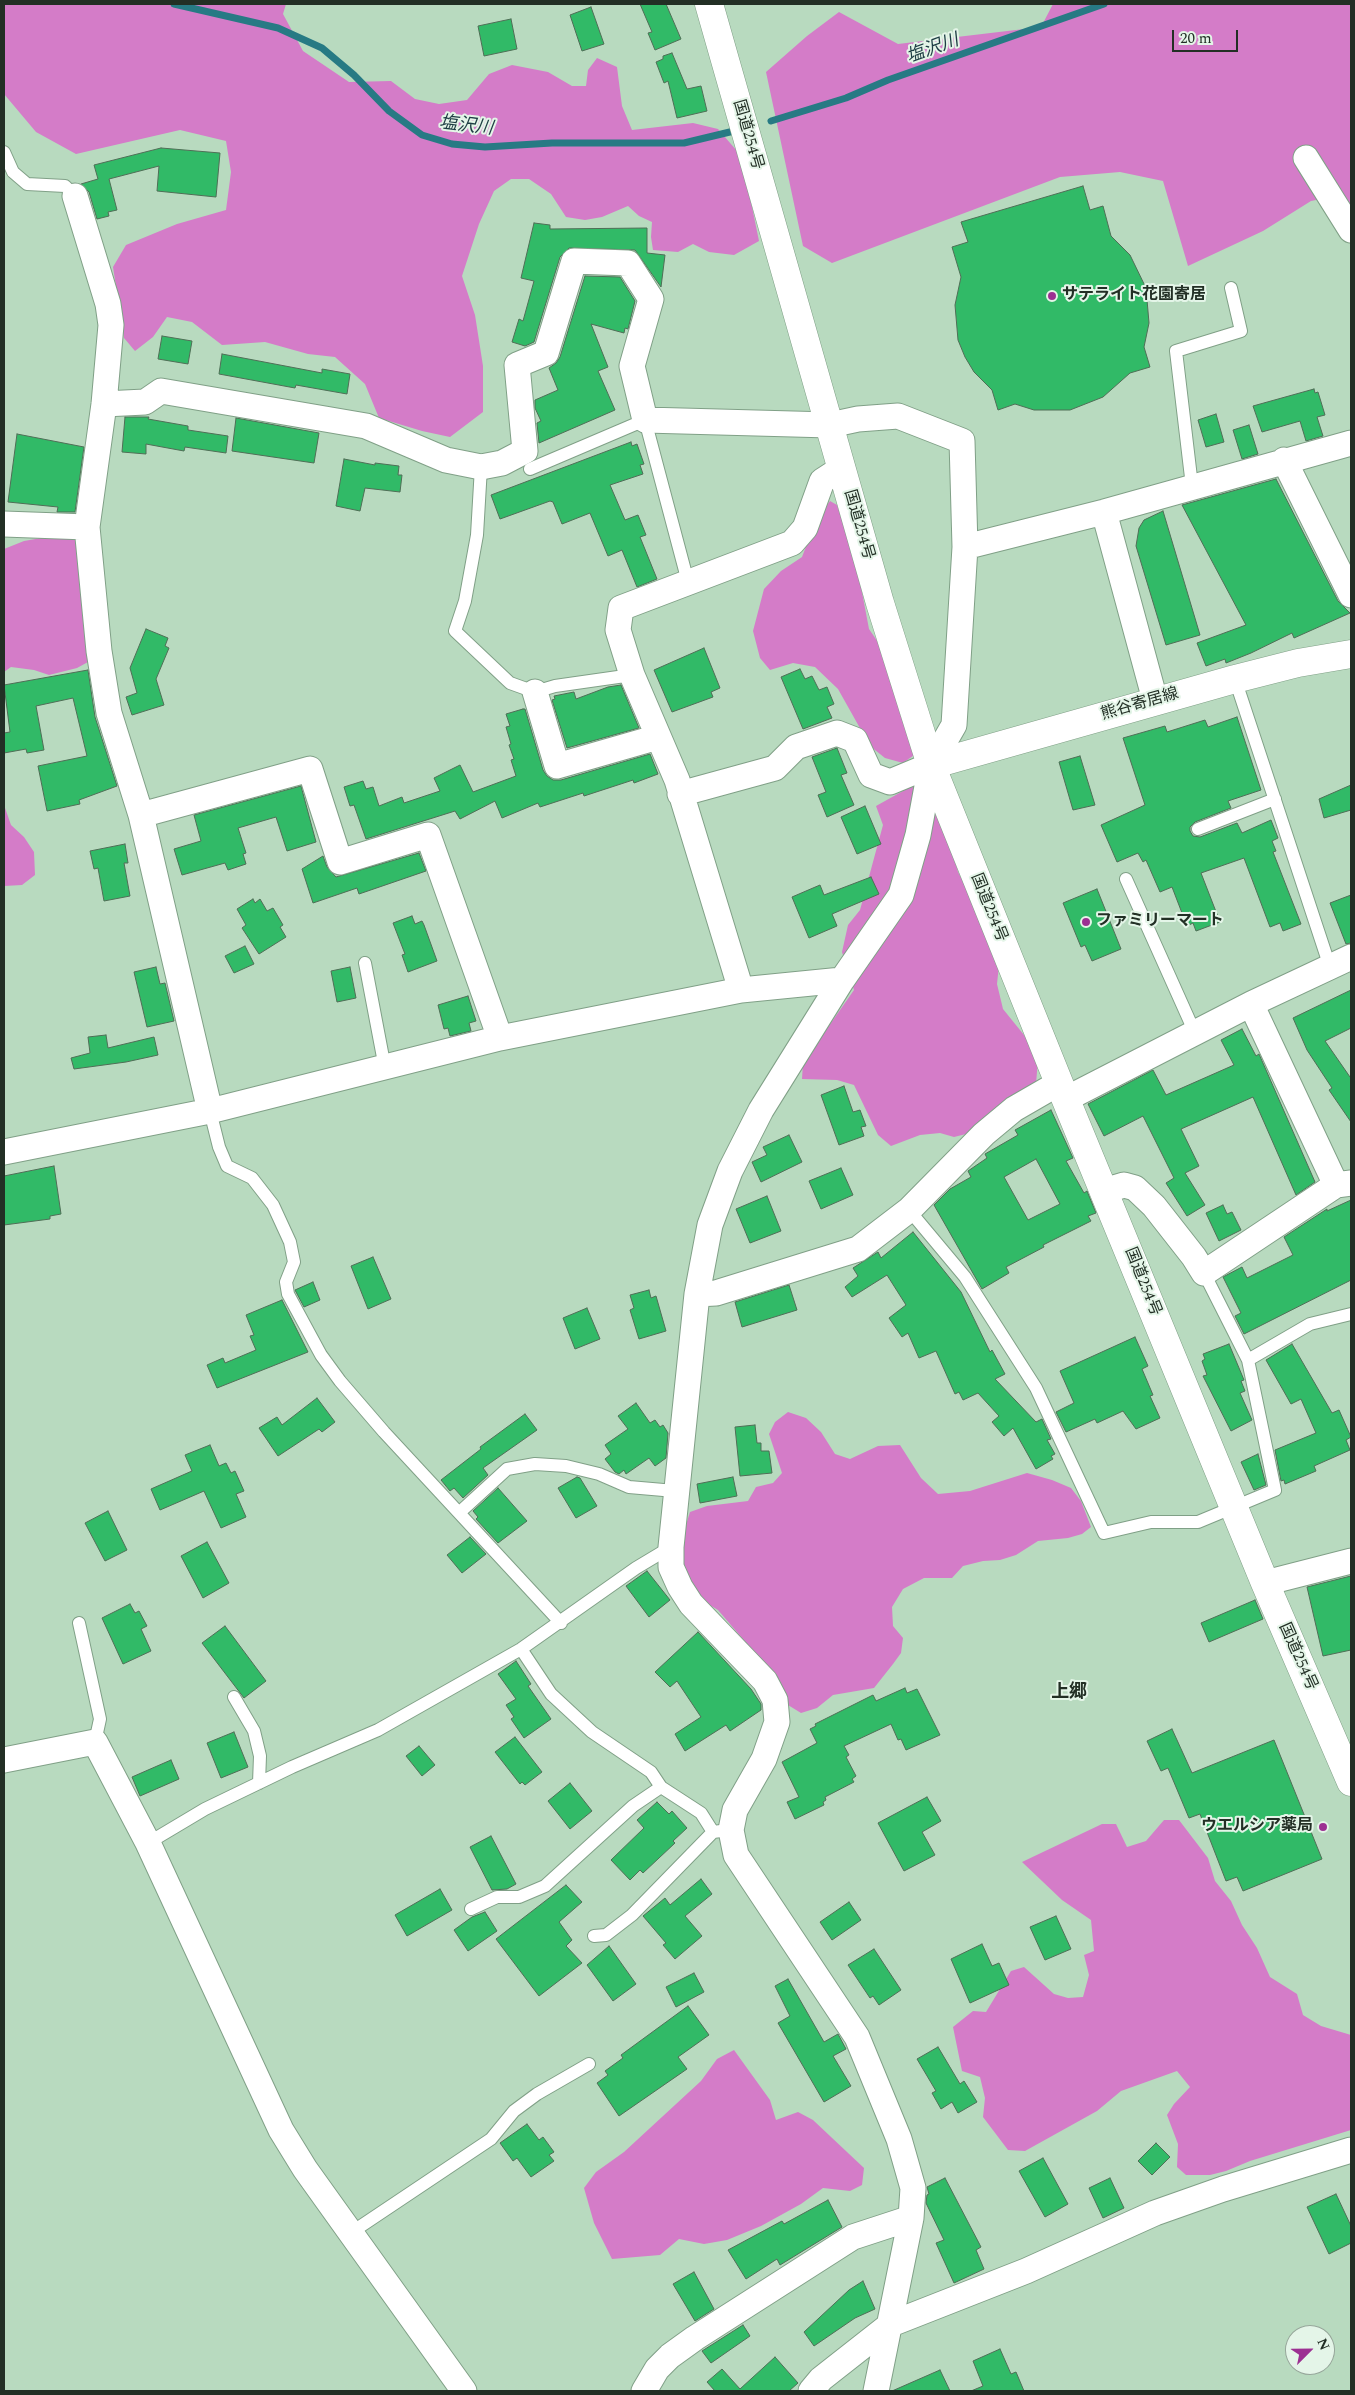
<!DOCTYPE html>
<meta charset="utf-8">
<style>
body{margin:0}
#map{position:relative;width:1355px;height:2395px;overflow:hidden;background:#b8dabf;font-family:Spectral,serif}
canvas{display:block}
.frame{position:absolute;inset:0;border:5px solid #222f25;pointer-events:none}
.north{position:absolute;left:1285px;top:2325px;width:50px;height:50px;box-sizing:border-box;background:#e4f5e8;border:1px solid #96a69a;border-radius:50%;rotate:67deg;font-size:14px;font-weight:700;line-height:20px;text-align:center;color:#222f25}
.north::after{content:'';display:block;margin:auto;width:18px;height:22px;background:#9c3092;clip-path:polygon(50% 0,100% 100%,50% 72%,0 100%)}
.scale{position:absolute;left:1172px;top:30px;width:66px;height:22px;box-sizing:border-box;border:2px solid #222f25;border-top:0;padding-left:6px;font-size:15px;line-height:18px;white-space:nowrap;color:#222f25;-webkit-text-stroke:4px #e4f5e8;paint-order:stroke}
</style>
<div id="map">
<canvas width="1355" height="2395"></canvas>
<div class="frame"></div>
<div class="north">N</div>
<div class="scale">20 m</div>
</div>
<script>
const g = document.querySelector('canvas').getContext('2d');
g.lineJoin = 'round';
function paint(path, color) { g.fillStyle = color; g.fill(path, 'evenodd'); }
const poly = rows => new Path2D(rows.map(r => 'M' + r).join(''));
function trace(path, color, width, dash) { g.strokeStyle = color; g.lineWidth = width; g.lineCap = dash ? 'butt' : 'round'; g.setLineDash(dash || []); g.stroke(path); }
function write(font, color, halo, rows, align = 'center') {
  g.font = font + ' Spectral,"Noto Sans JP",serif'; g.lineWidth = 4; g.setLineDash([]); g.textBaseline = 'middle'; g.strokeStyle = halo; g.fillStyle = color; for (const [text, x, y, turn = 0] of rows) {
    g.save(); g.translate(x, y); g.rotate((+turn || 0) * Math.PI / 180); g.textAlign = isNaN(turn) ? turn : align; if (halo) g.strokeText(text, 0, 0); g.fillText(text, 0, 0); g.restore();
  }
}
const green = poly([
 [4,4,286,4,283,14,303,51,349,82,391,81,415,99,439,104,467,100,489,74,512,65,548,72,572,86,586,86,588,70,597,58,617,67,622,106,632,130,693,123,718,129,737,151,751,202,759,241,734,255,709,252,693,244,678,252,653,250,651,237,652,222,639,216,628,206,602,217,585,220,566,217,551,194,529,179,511,179,494,191,479,224,462,276,475,315,483,366,483,412,450,437,422,431,379,418,365,384,335,357,308,354,265,342,222,345,192,322,167,317,153,337,135,351,124,338,113,267,126,245,177,224,226,210,231,172,226,141,180,130,76,154,36,132,4,94],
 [1053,4,1351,4,1351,209,1342,195,1311,201,1263,231,1188,266,1163,181,1120,172,1060,177,832,263,803,246,766,72,807,36,839,12,898,44,1041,27],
 [830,501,837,505,857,566,869,629,884,651,917,753,903,763,885,758,870,746,838,689,815,667,793,663,770,670,760,658,753,631,764,589,781,571,802,557,817,518],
 [47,537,78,539,88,662,77,668,49,675,34,670,11,667,4,672,4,549,24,541],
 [912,786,933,809,952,849,958,872,972,898,999,965,997,984,1003,1009,1024,1035,1038,1059,1036,1084,978,1131,954,1137,940,1133,920,1135,891,1146,878,1135,854,1085,837,1080,802,1079,803,1063,854,990,842,952,848,925,860,910,883,825,876,806],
 [4,805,11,825,24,837,34,852,35,875,22,885,4,886],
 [788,1412,806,1418,821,1432,835,1454,850,1459,878,1446,900,1445,921,1478,938,1494,970,1491,1027,1473,1052,1480,1071,1488,1081,1501,1091,1527,1082,1534,1068,1538,1038,1541,1016,1555,1000,1560,983,1561,963,1566,952,1578,924,1578,903,1589,892,1607,893,1626,903,1638,901,1653,893,1664,874,1688,833,1695,817,1708,801,1713,788,1705,771,1682,760,1659,718,1610,708,1604,684,1600,679,1547,690,1512,707,1506,748,1501,756,1487,773,1483,782,1473,769,1434,775,1422],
 [1164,1820,1179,1820,1208,1858,1215,1881,1231,1901,1242,1925,1257,1948,1270,1977,1297,1994,1303,2015,1321,2026,1351,2035,1351,2130,1250,2161,1226,2171,1210,2175,1186,2175,1177,2167,1178,2144,1167,2115,1174,2104,1190,2087,1177,2071,1121,2091,1097,2111,1025,2151,1008,2150,983,2117,985,2098,980,2077,962,2071,953,2027,973,2011,986,2012,1011,1971,1024,1967,1054,1994,1068,1998,1083,1997,1089,1975,1084,1955,1094,1951,1091,1920,1062,1900,1022,1862,1102,1824,1116,1824,1127,1847,1146,1841],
 [734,2050,770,2100,776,2120,798,2112,813,2120,864,2168,862,2185,850,2191,823,2188,801,2204,761,2226,727,2240,704,2244,679,2239,660,2255,612,2259,594,2223,584,2188,596,2172,624,2152,701,2081,717,2059]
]);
const stream = poly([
 [174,4,278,28,322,48,354,75,389,111,422,135,452,144,485,147,552,143,684,143,734,131],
 [771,121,846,98,888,80,1104,4]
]);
const building = poly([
 [640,4,666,4,681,39,655,50,648,33,652,32,640,4],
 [591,7,604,44,582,51,570,15,591,7],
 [511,19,517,49,484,56,478,26,511,19],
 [672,53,687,89,701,86,707,111,677,118,668,81,664,83,656,62,663,59,663,56,672,53],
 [161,148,220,153,216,197,157,191,159,166,109,179,117,210,108,212,109,216,97,219,89,192,81,184,98,179,94,165,161,148],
 [1083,186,1090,210,1103,206,1111,236,1130,255,1146,288,1149,323,1144,347,1150,367,1130,373,1103,397,1070,410,1034,410,1015,404,998,410,992,390,974,372,965,357,958,340,955,305,961,277,952,247,968,242,961,222,1083,186],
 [534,223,550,225,550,229,647,228,647,253,665,255,661,287,635,250,569,248,560,257,534,342,525,346,512,342,519,319,523,321,534,281,521,278,534,223],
 [585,276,620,277,635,301,628,329,625,328,624,333,591,324,608,367,598,371,615,410,539,443,537,423,541,421,535,408,535,400,558,390,549,368,556,363,560,357,585,276],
 [162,336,192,341,188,364,158,359,162,336],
 [222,354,322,373,322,369,350,374,347,394,296,385,295,388,219,374,222,354],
 [1314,389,1315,393,1318,392,1325,415,1317,417,1323,436,1306,441,1300,421,1262,432,1253,406,1314,389],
 [1216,414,1224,442,1206,447,1198,420,1216,414],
 [125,417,149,417,148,419,188,426,188,430,228,436,226,453,185,447,184,451,146,444,146,454,122,452,125,417],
 [236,418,319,433,314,463,232,451,236,418],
 [1249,425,1258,454,1242,459,1233,430,1249,425],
 [17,434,84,447,75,512,57,512,58,507,8,502,17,434],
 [631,442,632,446,637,444,644,464,640,465,643,474,610,485,625,520,638,515,646,535,640,537,657,579,637,587,622,550,608,556,590,513,562,524,553,502,550,501,500,519,491,495,631,442],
 [344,459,375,465,375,463,399,466,398,475,402,475,400,492,365,488,360,511,336,506,344,459],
 [1276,479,1338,601,1350,613,1294,638,1292,633,1251,653,1226,663,1225,659,1206,666,1197,643,1246,625,1182,505,1276,479],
 [1163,511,1200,635,1166,645,1136,546,1139,528,1144,520,1163,511],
 [146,629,168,638,165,646,169,648,156,679,164,705,132,715,126,697,137,693,130,668,146,629],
 [704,648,720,688,711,692,713,697,672,712,654,670,704,648],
 [800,669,805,679,812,676,819,690,827,687,834,704,827,707,832,718,803,729,781,677,800,669],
 [88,670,95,717,117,786,79,800,80,804,47,811,38,766,87,756,73,698,36,706,44,750,27,753,26,749,4,753,4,733,10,732,4,685,88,670],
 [621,685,639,728,567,748,552,700,555,699,554,696,574,692,576,699,608,687,621,685],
 [523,709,525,709,543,770,547,776,553,780,561,780,650,754,658,774,634,783,633,780,584,796,583,793,540,807,538,803,502,818,495,801,460,819,455,811,366,839,354,805,350,806,344,787,363,781,366,789,373,787,379,806,402,797,404,803,440,791,434,778,460,765,473,792,516,776,511,760,514,759,509,745,511,744,506,727,510,726,506,714,523,709],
 [1237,717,1261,790,1228,801,1231,808,1195,822,1190,827,1190,831,1193,836,1200,837,1237,823,1242,833,1271,820,1278,838,1272,841,1276,851,1273,852,1301,924,1283,931,1280,923,1270,927,1244,858,1201,873,1220,922,1196,931,1193,923,1187,926,1172,887,1160,892,1146,860,1143,862,1138,853,1117,862,1101,825,1145,805,1123,738,1165,726,1167,732,1205,720,1208,727,1237,717],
 [837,748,847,773,841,775,854,805,827,817,818,795,826,792,812,757,837,748],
 [1080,756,1095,805,1073,810,1059,762,1080,756],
 [1351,785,1351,810,1324,818,1319,799,1351,785],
 [301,786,316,842,287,851,276,817,238,828,246,853,243,854,246,864,228,870,225,863,182,875,174,849,201,841,194,815,301,786],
 [865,806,881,844,857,854,841,817,865,806],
 [125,844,128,863,124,863,130,896,104,901,98,868,94,869,90,851,125,844],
 [419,853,426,871,359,894,357,888,313,903,302,869,323,856,327,867,336,877,419,853],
 [871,877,879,894,832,914,837,926,809,938,792,897,820,885,824,895,871,877],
 [1097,889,1121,949,1092,961,1085,945,1081,947,1063,903,1097,889],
 [1351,895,1351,943,1346,944,1330,903,1351,895],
 [253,899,255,903,260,899,267,911,273,908,283,925,280,927,286,937,259,954,242,928,246,925,237,909,253,899],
 [412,916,415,924,422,921,424,925,437,961,408,972,402,955,405,954,393,923,412,916],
 [245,946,254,964,234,973,225,956,245,946],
 [156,967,160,984,165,983,174,1021,147,1027,134,972,156,967],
 [350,967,356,998,337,1002,331,971,350,967],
 [1351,990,1351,1028,1325,1041,1350,1077,1351,1076,1351,1122,1329,1090,1332,1088,1307,1050,1293,1018,1351,990],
 [468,996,476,1021,469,1023,471,1031,450,1036,448,1028,444,1029,438,1005,468,996],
 [1242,1029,1256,1056,1259,1054,1315,1182,1296,1195,1253,1097,1181,1129,1199,1166,1185,1173,1205,1205,1187,1216,1166,1183,1174,1178,1143,1116,1104,1136,1088,1104,1153,1070,1166,1095,1234,1065,1221,1040,1242,1029],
 [106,1035,108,1048,154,1037,158,1055,126,1062,74,1069,71,1058,90,1053,88,1037,106,1035],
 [844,1086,853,1112,860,1110,866,1126,861,1127,864,1136,839,1145,821,1095,844,1086],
 [1051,1110,1073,1158,1066,1161,1084,1193,1087,1191,1096,1213,1088,1216,1091,1221,1043,1245,1044,1247,1006,1267,1009,1273,982,1289,934,1205,950,1189,971,1177,968,1171,987,1158,985,1154,1018,1135,1015,1130,1051,1110],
 [1036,1159,1060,1204,1028,1220,1004,1177,1036,1159],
 [789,1135,802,1162,761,1182,752,1162,767,1155,763,1147,789,1135],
 [54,1166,61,1214,50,1216,50,1219,4,1225,4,1176,54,1166],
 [841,1168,853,1195,821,1209,809,1181,841,1168],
 [767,1196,781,1231,750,1243,736,1209,767,1196],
 [1351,1200,1351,1280,1244,1334,1235,1316,1241,1313,1223,1277,1242,1267,1247,1278,1293,1255,1284,1237,1327,1209,1327,1211,1351,1200],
 [1223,1205,1227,1214,1232,1212,1241,1230,1219,1241,1206,1213,1223,1205],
 [913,1232,961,1292,990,1352,992,1350,1005,1374,995,1379,1036,1422,1042,1419,1051,1439,1047,1440,1055,1454,1051,1456,1053,1459,1036,1469,1013,1428,1004,1436,992,1422,999,1416,978,1393,963,1400,959,1392,955,1394,936,1351,919,1358,908,1333,902,1337,889,1318,906,1305,887,1275,852,1297,845,1287,858,1276,853,1268,878,1252,881,1258,913,1232],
 [373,1257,391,1299,368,1309,351,1266,373,1257],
 [313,1282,320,1300,304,1307,295,1290,313,1282],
 [789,1285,797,1310,742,1327,735,1302,789,1285],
 [649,1290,651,1298,656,1296,666,1331,639,1339,630,1310,634,1308,630,1295,649,1290],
 [282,1300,308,1352,217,1388,207,1365,223,1358,225,1363,256,1350,250,1336,254,1335,246,1315,282,1300],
 [587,1308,600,1339,575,1349,563,1318,587,1308],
 [1135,1337,1148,1366,1142,1369,1153,1395,1150,1396,1160,1418,1136,1429,1123,1411,1097,1423,1095,1419,1066,1432,1056,1412,1074,1403,1060,1371,1135,1337],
 [1229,1344,1244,1380,1241,1381,1245,1391,1240,1393,1252,1420,1231,1431,1203,1376,1207,1375,1202,1361,1205,1359,1203,1354,1229,1344],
 [1292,1344,1332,1413,1339,1410,1351,1437,1346,1440,1350,1450,1314,1466,1316,1471,1285,1484,1284,1480,1281,1481,1275,1450,1316,1433,1301,1399,1291,1404,1266,1360,1292,1344],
 [317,1398,335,1422,322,1432,319,1429,278,1456,259,1428,277,1417,282,1425,317,1398],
 [636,1403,650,1423,655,1420,660,1427,663,1425,668,1433,666,1458,655,1466,649,1458,626,1474,624,1470,619,1474,615,1472,605,1459,611,1454,605,1445,628,1429,618,1416,636,1403],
 [525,1414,537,1430,483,1468,488,1475,463,1498,454,1488,450,1491,441,1480,481,1449,480,1447,525,1414],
 [755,1425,757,1443,761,1443,761,1451,769,1451,772,1473,740,1476,735,1427,755,1425],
 [210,1445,219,1466,226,1463,231,1473,235,1471,244,1491,236,1494,246,1517,221,1528,204,1491,160,1510,151,1489,192,1471,185,1455,210,1445],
 [1258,1454,1266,1485,1254,1490,1241,1462,1258,1454],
 [577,1477,580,1478,597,1506,576,1518,558,1488,577,1477],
 [733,1477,737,1496,700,1503,697,1484,733,1477],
 [498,1488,527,1521,498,1543,476,1519,478,1517,473,1511,498,1488],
 [108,1511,127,1550,105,1561,85,1523,108,1511],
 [470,1537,486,1554,462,1573,447,1555,470,1537],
 [207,1542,229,1583,203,1598,181,1556,207,1542],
 [647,1571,670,1600,649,1617,626,1586,647,1571],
 [1351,1576,1351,1650,1323,1656,1307,1587,1351,1576],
 [1255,1600,1263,1619,1209,1642,1201,1623,1255,1600],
 [130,1604,135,1613,139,1611,147,1626,141,1629,151,1651,123,1664,102,1618,130,1604],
 [225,1626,266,1681,244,1698,202,1643,225,1626],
 [698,1632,751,1689,761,1704,761,1710,730,1731,726,1725,685,1751,675,1734,701,1717,677,1681,670,1687,655,1672,698,1632],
 [516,1661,531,1684,528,1686,551,1719,524,1738,511,1719,514,1717,506,1705,516,1699,498,1674,516,1661],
 [905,1688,907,1693,917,1689,940,1735,906,1750,901,1739,898,1740,891,1724,844,1746,849,1755,846,1757,856,1776,852,1779,854,1782,825,1797,826,1800,823,1802,824,1805,795,1819,787,1802,799,1797,782,1762,817,1743,810,1729,816,1726,815,1724,873,1695,876,1701,905,1688],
 [1172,1729,1192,1773,1274,1740,1322,1859,1243,1891,1237,1877,1226,1881,1200,1814,1189,1818,1168,1768,1161,1771,1147,1741,1172,1729],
 [234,1732,248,1767,221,1778,207,1743,234,1732],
 [515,1737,542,1772,525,1785,522,1782,520,1784,495,1752,515,1737],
 [419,1746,435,1765,422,1776,406,1756,419,1746],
 [171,1760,179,1779,140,1796,132,1777,171,1760],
 [570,1783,592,1811,570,1829,548,1801,570,1783],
 [927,1797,941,1821,922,1832,935,1855,904,1871,878,1823,927,1797],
 [657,1802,669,1814,672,1811,687,1828,673,1841,675,1843,643,1873,640,1870,630,1880,611,1860,644,1828,637,1820,657,1802],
 [491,1836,516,1884,507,1889,492,1890,470,1847,491,1836],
 [701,1879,712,1894,685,1916,702,1936,675,1959,663,1945,666,1943,643,1916,665,1898,670,1905,701,1879],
 [566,1885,582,1902,559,1922,572,1940,566,1946,582,1963,539,1996,496,1939,566,1885],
 [440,1889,452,1910,407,1936,395,1915,440,1889],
 [849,1902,861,1920,832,1940,820,1922,849,1902],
 [485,1912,497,1931,468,1951,454,1930,472,1917,485,1912],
 [1056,1916,1071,1949,1045,1960,1030,1927,1056,1916],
 [982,1944,992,1966,999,1963,1009,1985,970,2003,951,1959,982,1944],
 [609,1946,636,1984,613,2001,587,1965,609,1946],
 [874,1949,901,1990,879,2005,873,1996,870,1998,848,1965,874,1949],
 [694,1973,704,1992,676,2007,666,1987,694,1973],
 [788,1979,824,2042,838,2034,846,2049,833,2056,851,2086,824,2102,778,2023,790,2016,775,1986,788,1979],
 [688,2006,709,2035,678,2057,687,2069,619,2116,597,2083,608,2075,605,2071,623,2058,621,2055,688,2006],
 [938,2047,960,2084,964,2081,977,2102,958,2113,952,2102,941,2109,932,2093,936,2091,917,2059,938,2047],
 [527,2124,539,2140,543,2137,554,2152,549,2155,554,2161,531,2177,517,2158,513,2161,500,2143,527,2124],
 [1156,2143,1170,2157,1152,2175,1138,2161,1156,2143],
 [1043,2158,1068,2204,1045,2217,1019,2171,1043,2158],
 [945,2178,981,2247,976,2250,984,2269,954,2283,936,2243,944,2240,926,2203,927,2195,929,2194,927,2187,945,2178],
 [1110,2178,1124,2208,1103,2218,1089,2188,1110,2178],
 [1336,2194,1351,2226,1351,2243,1329,2254,1307,2207,1336,2194],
 [828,2200,842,2227,780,2265,777,2259,746,2279,728,2250,782,2221,784,2224,828,2200],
 [694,2272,714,2309,695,2321,673,2284,694,2272],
 [863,2281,875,2309,855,2318,814,2346,804,2332,849,2290,863,2281],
 [743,2325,750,2336,711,2363,702,2351,743,2325],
 [1000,2349,1011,2374,1016,2372,1024,2391,971,2391,983,2386,973,2361,1000,2349],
 [775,2357,798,2383,789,2391,715,2391,707,2382,722,2369,740,2389,775,2357],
 [940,2370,950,2391,892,2391,940,2370]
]);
const service = poly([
 [4,152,13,172,27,184,65,186,75,196],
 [481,467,477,535,465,601,455,631,510,683,535,692,555,686,632,675],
 [530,469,645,420,688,582],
 [1192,486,1176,351,1241,331,1231,288],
 [1235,679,1330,967],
 [1198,829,1275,799],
 [1126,879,1195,1033],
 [365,963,385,1068],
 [210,1111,219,1147,227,1166,252,1178,273,1205,290,1242,294,1262,286,1282,288,1294,321,1355,340,1381,384,1432,561,1623],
 [909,1210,965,1277,1036,1388,1104,1533,1151,1522,1198,1522,1275,1490,1248,1360,1204,1273],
 [1248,1360,1310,1324,1351,1314],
 [460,1512,507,1469,535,1464,566,1466,599,1474,629,1487,675,1491],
 [79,1623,100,1719,95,1742],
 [521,1649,551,1694,592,1732,651,1772,661,1787],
 [234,1697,254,1731,260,1756,259,1783],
 [148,1843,205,1809,292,1767,378,1730,521,1649,636,1568,671,1547],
 [471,1909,497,1897,519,1897,545,1886,633,1806,661,1787,701,1813,713,1832],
 [594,1936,606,1935,632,1915,713,1832,721,1831],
 [352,2232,491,2139,514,2111,537,2094,589,2064]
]);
const minor = poly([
 [1306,158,1351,230],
 [75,196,108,304,111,325,104,404,87,527,99,651,109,713,141,815,210,1111],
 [104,404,145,402,161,391,366,426,446,460,481,467,502,463,525,451,517,365,546,353,574,261,628,263,651,299,632,366,645,420,830,425,858,419,898,416,962,441,965,547,954,725,931,765,918,835,901,895,842,980,761,1110,730,1171,710,1225,697,1294,671,1547,671,1567,680,1587,691,1604,765,1681,775,1700,777,1722,764,1759,735,1810,731,1830,736,1855,857,2037,899,2139,913,2188,911,2218,876,2391],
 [1284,460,1351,595],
 [1104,512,1155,700],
 [4,524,87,527],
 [965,547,1104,512,1351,443],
 [535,692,557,766,658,737],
 [680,794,775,768,796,747,837,733,855,740,871,775,890,782,931,765],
 [141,815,310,769,340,862,428,835,500,1038],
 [741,990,677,780,632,675,618,630,621,608,792,543,805,528,822,481,842,468],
 [1251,1004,1336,1185],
 [1066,1099,1251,1004,1351,957],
 [4,1152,210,1111,500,1038,741,990,842,980],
 [1104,1191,1124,1185,1135,1188,1154,1206,1194,1257,1204,1273,1336,1185,1351,1183],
 [697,1294,716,1293,858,1249,909,1210,984,1134,1014,1109,1059,1083],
 [1265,1583,1351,1561],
 [4,1760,95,1742,148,1843,281,2130,305,2169,464,2391],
 [644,2391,657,2369,670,2356,695,2338,853,2237,911,2218],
 [811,2391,821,2379,891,2324,1026,2271,1155,2213,1223,2189,1351,2150]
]);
const primary = poly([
 [931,765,1235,679,1298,663,1351,654]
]);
const trunk = poly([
 [709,4,880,603,931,765,1059,1083,1265,1583,1351,1782]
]);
const markers = [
 [1052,296,5,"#9c3092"],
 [1086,922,5,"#9c3092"],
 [1323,1827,5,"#9c3092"]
];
const streetNames = [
 ["国道254号",747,135,74],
 ["国道254号",858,525,74],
 ["熊谷寄居線",1140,705,-16],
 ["国道254号",988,908,68],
 ["国道254号",1142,1282,68],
 ["国道254号",1297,1657,66]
];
const poiNames = [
 ["サテライト花園寄居",1062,296],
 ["ファミリーマート",1096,922],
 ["ウエルシア薬局",1313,1827,"right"]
];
const waterNames = [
 ["塩沢川",933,50,-20],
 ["塩沢川",466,127,7]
];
const neighbourhoodNames = [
 ["上郷",1069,1693]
];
paint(green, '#d47cc8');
trace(stream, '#277a84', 7);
paint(building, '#31ba67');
trace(building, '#4f6e56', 1);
trace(service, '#80a087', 14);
trace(minor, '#80a087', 27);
trace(primary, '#80a087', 29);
trace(trunk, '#80a087', 29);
trace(service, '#fff', 12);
trace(minor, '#fff', 25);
trace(primary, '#fff', 28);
trace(trunk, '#fff', 28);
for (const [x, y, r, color] of markers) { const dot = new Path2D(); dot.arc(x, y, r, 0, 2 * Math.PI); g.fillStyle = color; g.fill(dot); trace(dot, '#e4f5e8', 2); }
write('16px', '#222f25', '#e4f5e8', streetNames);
write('bold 16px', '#222f25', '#e4f5e8', poiNames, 'left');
write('italic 18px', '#1d3d43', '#e4f5e8', waterNames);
write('bold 18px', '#222f25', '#e4f5e8', neighbourhoodNames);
</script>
